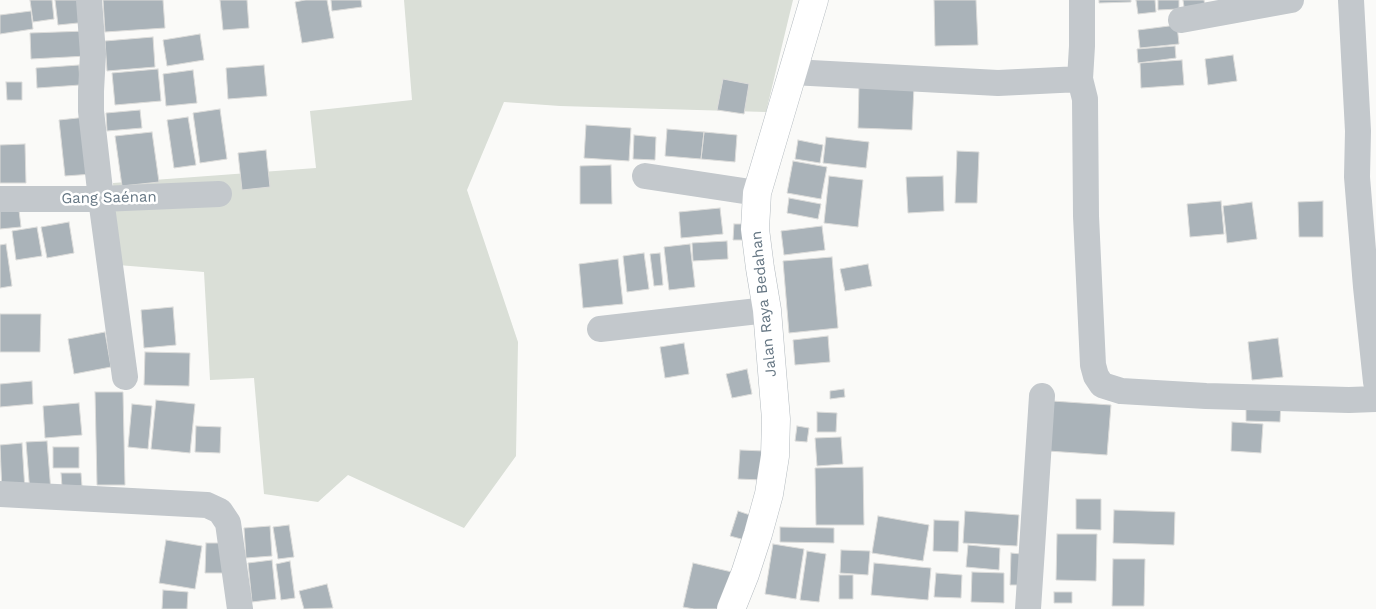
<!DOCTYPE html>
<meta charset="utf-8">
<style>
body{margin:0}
canvas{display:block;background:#fafaf8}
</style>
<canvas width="1376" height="609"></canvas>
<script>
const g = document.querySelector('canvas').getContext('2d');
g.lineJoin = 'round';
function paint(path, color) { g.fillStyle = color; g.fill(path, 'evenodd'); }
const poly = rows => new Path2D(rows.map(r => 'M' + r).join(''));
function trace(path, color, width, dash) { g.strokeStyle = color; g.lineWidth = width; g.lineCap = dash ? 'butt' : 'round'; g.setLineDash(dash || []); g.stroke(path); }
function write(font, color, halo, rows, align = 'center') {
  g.font = font + ' "Work Sans",sans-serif'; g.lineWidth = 5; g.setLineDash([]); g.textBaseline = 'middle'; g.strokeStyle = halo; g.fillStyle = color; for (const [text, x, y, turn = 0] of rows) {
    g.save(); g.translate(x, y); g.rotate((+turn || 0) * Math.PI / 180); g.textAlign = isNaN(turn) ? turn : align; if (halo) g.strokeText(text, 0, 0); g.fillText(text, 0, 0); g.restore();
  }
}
const green = poly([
 [404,0,793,0,766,112,560,106,504,102,467,190,518,342,516,456,464,528,348,475,318,502,264,494,254,378,210,380,204,272,118,265,113,183,316,168,310,111,412,100]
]);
const building = poly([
 [30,0,52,0,54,19,33,22,30,0],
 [55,0,86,0,88,22,58,25,55,0],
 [103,0,163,0,165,28,105,32,103,0],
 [220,0,247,0,249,28,223,30,220,0],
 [305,0,327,0,334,38,302,43,295,2,305,0],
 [331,0,361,0,362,7,332,11,331,0],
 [934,0,976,0,978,45,935,46,934,0],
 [1099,0,1131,0,1131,2,1099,3,1099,0],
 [1136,0,1155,0,1156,12,1138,14,1136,0],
 [1158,0,1179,0,1179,9,1158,10,1158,0],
 [1183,0,1204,0,1206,11,1185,14,1183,0],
 [31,11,33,29,0,34,0,15,31,11],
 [1177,25,1179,44,1140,48,1138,30,1177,25],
 [86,31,87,56,31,59,30,33,86,31],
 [200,34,204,60,167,66,163,40,200,34],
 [153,37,155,67,107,71,105,41,153,37],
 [1175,46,1176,58,1138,63,1137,49,1175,46],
 [1233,55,1237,81,1208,85,1205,59,1233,55],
 [1182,60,1184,85,1141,88,1140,63,1182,60],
 [79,65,80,85,37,88,36,68,79,65],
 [264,65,267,96,228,99,226,68,264,65],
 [158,69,161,101,115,105,112,73,158,69],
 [193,70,197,103,166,106,163,74,193,70],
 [723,79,749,84,744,114,717,110,723,79],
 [6,82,22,82,22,100,7,100,6,82],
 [859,85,914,86,912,130,858,128,859,85],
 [220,109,227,159,200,163,193,113,220,109],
 [140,110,142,128,107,131,106,113,140,110],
 [87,117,93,174,65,176,59,120,87,117],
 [188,117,196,165,174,168,167,120,188,117],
 [586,125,631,128,629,161,584,158,586,125],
 [667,129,704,132,701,159,665,156,667,129],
 [152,132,159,182,122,186,115,136,152,132],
 [704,132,737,135,735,162,701,159,704,132],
 [634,135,656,137,655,160,633,159,634,135],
 [826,137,869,142,866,168,823,163,826,137],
 [798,140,823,145,820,163,795,159,798,140],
 [25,144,26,183,0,183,0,145,25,144],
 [266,150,270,187,242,190,238,153,266,150],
 [957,151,979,152,977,203,955,203,957,151],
 [793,161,827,167,821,199,787,193,793,161],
 [611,165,612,204,580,204,580,166,611,165],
 [829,176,863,180,858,227,824,223,829,176],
 [943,176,944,211,908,213,906,177,943,176],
 [789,198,821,204,818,219,787,213,789,198],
 [1221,201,1224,234,1190,237,1187,204,1221,201],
 [1323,201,1323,237,1299,237,1298,202,1323,201],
 [18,202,21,227,0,229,0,204,18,202],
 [1252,202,1257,239,1227,243,1223,206,1252,202],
 [720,208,723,234,681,238,679,212,720,208],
 [69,222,74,253,47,258,41,227,69,222],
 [734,224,749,224,748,240,733,240,734,224],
 [822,226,825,250,784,255,781,231,822,226],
 [37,227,42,256,16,260,12,231,37,227],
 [727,241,728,259,693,261,692,243,727,241],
 [6,244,12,286,0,288,0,245,6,244],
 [690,244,695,287,669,290,664,247,690,244],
 [644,253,649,289,627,292,623,256,644,253],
 [660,253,663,285,654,286,650,254,660,253],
 [832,257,838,328,789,333,783,261,832,257],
 [618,259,623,304,583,308,579,264,618,259],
 [868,264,872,286,845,291,840,269,868,264],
 [173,307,176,345,144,348,141,310,173,307],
 [0,314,41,314,40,352,0,352,0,314],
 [105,332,111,367,74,374,68,339,105,332],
 [828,336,830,362,795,365,793,340,828,336],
 [1278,338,1283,377,1252,380,1248,342,1278,338],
 [684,343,689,374,665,378,660,347,684,343],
 [145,352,190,353,189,386,144,385,145,352],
 [747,369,752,394,732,398,726,374,747,369],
 [32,381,33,404,0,407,0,384,32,381],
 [844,389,845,397,830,399,830,391,844,389],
 [95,392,123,392,125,485,97,485,95,392],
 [1246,398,1281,400,1280,422,1246,421,1246,398],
 [156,400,195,404,190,453,151,449,156,400],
 [1052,401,1111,405,1107,455,1048,451,1052,401],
 [79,403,82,435,45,438,43,406,79,403],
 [132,404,152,406,148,449,128,447,132,404],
 [817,412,837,413,836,432,817,432,817,412],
 [1232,422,1263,424,1261,453,1231,451,1232,422],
 [196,426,221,427,220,453,195,452,196,426],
 [797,426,809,428,807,442,795,441,797,426],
 [841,437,843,464,817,466,815,438,841,437],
 [47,441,51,492,30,493,26,442,47,441],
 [22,443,25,491,2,493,0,445,22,443],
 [53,447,79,447,79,468,53,468,53,447],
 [740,450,764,451,762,480,738,479,740,450],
 [863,467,864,525,816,525,815,468,863,467],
 [61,473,81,473,82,486,62,487,61,473],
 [1076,499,1101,499,1101,530,1076,529,1076,499],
 [1114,510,1175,512,1174,545,1113,543,1114,510],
 [738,511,753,516,745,540,730,536,738,511],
 [965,511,1019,515,1017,546,963,543,965,511],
 [878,516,929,525,923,561,872,553,878,516],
 [934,520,959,521,958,552,933,551,934,520],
 [289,525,294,557,278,559,273,527,289,525],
 [270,526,272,556,246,558,244,528,270,526],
 [780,527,834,528,834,543,780,542,780,527],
 [1057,534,1097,534,1096,581,1056,580,1057,534],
 [166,540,202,546,195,589,159,583,166,540],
 [206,543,226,543,225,573,205,573,206,543],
 [773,544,804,549,796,599,765,594,773,544],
 [968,545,1000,548,999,570,966,567,968,545],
 [841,550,870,551,868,575,840,573,841,550],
 [807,551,826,554,819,602,800,600,807,551],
 [1011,553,1021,554,1020,585,1010,585,1011,553],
 [1113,559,1145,559,1144,606,1112,606,1113,559],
 [272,560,276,599,252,602,248,563,272,560],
 [290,561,295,598,281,600,276,564,290,561],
 [693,563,732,572,723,609,694,609,683,607,693,563],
 [874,563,931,568,928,600,871,595,874,563],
 [972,572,1004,573,1004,603,971,602,972,572],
 [936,573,962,575,961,598,934,597,936,573],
 [839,575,853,575,853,599,839,599,839,575],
 [327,584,333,608,304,609,299,591,327,584],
 [163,590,188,592,187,609,162,609,163,590],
 [1054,592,1072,592,1072,603,1054,603,1054,592]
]);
const street = poly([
 [89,0,93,54,91,91,91,111,101,199,125,377],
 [1351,0,1358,131,1357,177,1366,287,1376,382],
 [1181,20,1291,0],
 [792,72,998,83,1080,79,1082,46,1082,0],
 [1080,79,1085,99,1086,216,1093,365,1096,376,1102,385,1121,391,1206,396,1349,400,1376,399],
 [645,176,757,193],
 [0,199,101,199,219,194],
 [600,329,767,310],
 [0,494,207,505,220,511,228,523,240,609],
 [1028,609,1042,396]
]);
const secondary = poly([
 [731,609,745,574,758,534,769,494,775,456,776,419,771,359,767,310,760,268,755,229,757,193,814,0]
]);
const streetNames = [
 ["Gang Saénan",109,198,-1],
 ["Jalan Raya Bedahan",764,304,-96]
];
paint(green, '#dadfd7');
paint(building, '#aab3b9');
trace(building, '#dcdcda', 1);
trace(secondary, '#b3babf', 29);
trace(street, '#c3c8cc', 26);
trace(secondary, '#fff', 28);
write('15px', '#657683', '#fff', streetNames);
</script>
